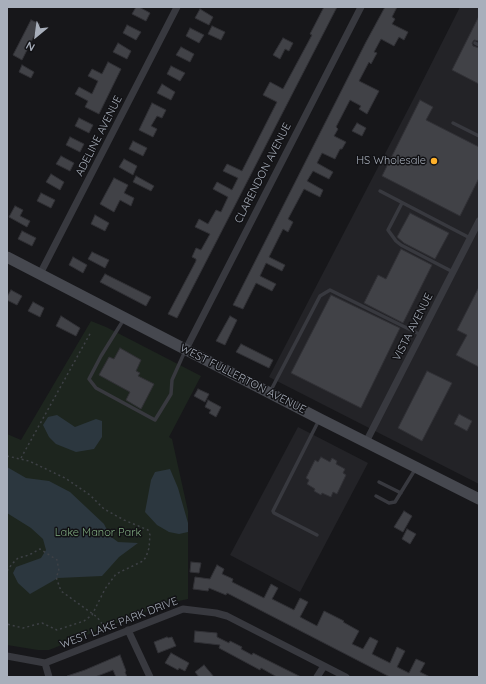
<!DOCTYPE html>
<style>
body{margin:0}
#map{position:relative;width:486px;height:684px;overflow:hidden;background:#17171a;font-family:Quicksand,sans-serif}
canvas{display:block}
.frame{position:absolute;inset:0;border:8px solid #a8afbb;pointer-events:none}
.north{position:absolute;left:16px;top:16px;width:40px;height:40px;-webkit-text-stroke:3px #121215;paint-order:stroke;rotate:209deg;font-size:11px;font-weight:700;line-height:16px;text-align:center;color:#a8afbb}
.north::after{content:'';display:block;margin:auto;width:14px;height:18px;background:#a8afbb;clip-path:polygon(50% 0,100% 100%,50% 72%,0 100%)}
</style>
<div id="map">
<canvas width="486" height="684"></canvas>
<div class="frame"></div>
<div class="north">N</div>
</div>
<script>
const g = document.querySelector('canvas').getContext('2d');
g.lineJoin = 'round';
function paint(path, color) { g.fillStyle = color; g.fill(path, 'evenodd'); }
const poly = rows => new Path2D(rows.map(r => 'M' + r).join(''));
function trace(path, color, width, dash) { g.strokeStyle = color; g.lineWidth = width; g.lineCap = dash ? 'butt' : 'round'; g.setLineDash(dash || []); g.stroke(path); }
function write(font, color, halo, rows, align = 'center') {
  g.font = font + ' Quicksand,sans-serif'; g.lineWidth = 3; g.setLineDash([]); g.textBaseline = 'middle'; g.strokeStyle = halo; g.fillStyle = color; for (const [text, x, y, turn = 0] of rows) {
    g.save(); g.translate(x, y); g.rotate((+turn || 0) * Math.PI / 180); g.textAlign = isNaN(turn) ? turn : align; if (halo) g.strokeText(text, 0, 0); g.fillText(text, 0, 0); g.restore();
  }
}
const built = poly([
 [460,7,479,7,479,484,269,377,414,98],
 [298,427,368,463,300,592,230,555]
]);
const green = poly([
 [91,321,106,327,201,376,169,437,172,439,188,511,188,599,165,604,49,650,38,650,7,645,7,434,21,440]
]);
const water = poly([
 [57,415,75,427,96,419,102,421,102,437,94,449,76,452,56,444,49,437,43,425,48,417],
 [7,467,26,478,49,481,70,492,104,524,110,536,118,542,138,543,119,557,102,576,58,578,30,594,18,583,13,573,16,567,41,558,46,550,43,539,31,528,7,513],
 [170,469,178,488,188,523,188,532,179,534,169,532,157,525,145,512,151,480,155,472]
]);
const building = poly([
 [136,7,139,7,150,13,146,21,132,14,136,7],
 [324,7,337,7,177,318,168,314,196,261,196,259,192,257,196,248,201,250,210,234,195,227,199,219,208,224,216,210,221,212,228,197,213,189,217,182,232,190,238,178,223,171,227,164,242,171,277,102,263,95,270,82,283,89,312,35,310,34,324,7],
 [385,7,397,7,392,17,395,19,392,24,408,32,404,40,399,37,394,46,381,39,374,52,377,53,371,64,369,62,359,81,379,91,367,114,359,109,361,106,350,100,336,127,338,129,334,136,346,142,342,149,340,149,335,159,322,153,317,163,333,172,329,179,313,171,307,181,323,190,320,197,304,189,288,219,293,222,288,232,283,229,269,257,285,265,282,271,266,263,260,276,276,284,272,291,256,283,243,309,233,305,366,42,385,7],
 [200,9,213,17,209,25,195,18,200,9],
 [479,16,479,41,474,40,472,43,473,46,479,48,479,84,452,70,479,16],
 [31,20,40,24,22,60,13,55,31,20],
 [127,25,141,32,136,40,123,33,127,25],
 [212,26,225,32,221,40,208,34,212,26],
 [190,28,204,35,199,43,186,36,190,28],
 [283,38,293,43,289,51,285,49,280,59,273,55,283,38],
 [118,43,131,51,127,59,113,52,118,43],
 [181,47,194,54,190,62,176,55,181,47],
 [108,62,121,69,99,114,85,107,88,101,75,94,79,87,92,94,98,81,88,76,92,69,102,74,108,62],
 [22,65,34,72,31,78,19,72,22,65],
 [171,66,185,73,180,81,167,74,171,66],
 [162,84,175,92,171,100,157,93,162,84],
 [420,100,433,107,426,120,479,147,479,178,460,216,382,176,420,100],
 [152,103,166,110,162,118,157,116,151,126,157,129,153,137,139,130,152,103],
 [79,118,93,125,89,133,75,126,79,118],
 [357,123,366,128,362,136,352,131,357,123],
 [70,137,84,144,80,152,66,145,70,137],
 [133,141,147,148,143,156,129,149,133,141],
 [61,156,74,163,70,171,56,164,61,156],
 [124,159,137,166,133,175,119,167,124,159],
 [51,174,64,182,60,190,46,182,51,174],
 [136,176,154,186,151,191,133,182,136,176],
 [114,178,128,185,124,193,134,198,131,206,120,200,114,212,100,204,114,178],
 [41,193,55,200,51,208,37,201,41,193],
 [15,206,23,210,20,216,30,221,27,227,9,217,15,206],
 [410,213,449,233,435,259,404,243,397,237,410,213],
 [95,215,109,223,105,231,91,224,95,215],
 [22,231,36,238,32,246,18,239,22,231],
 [401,249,432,265,403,323,364,303,378,275,386,279,401,249],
 [92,252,109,260,105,268,88,259,92,252],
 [73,257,87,265,83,273,69,265,73,257],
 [105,274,151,297,146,306,100,282,105,274],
 [479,287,479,367,456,355,467,335,457,330,479,287],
 [11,290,22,296,17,305,7,300,7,297,11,290],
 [331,295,400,328,361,408,291,373,331,295],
 [33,302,44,308,40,317,28,311,33,302],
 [61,316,80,328,76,336,56,326,61,316],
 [230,316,237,320,225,345,216,341,230,316],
 [241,344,273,360,269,368,236,352,241,344],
 [120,348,141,360,136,371,140,373,138,376,154,384,141,409,126,400,130,392,99,375,109,357,114,359,120,348],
 [427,371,452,383,422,441,398,428,427,371],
 [198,389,209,394,205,402,194,396,198,389],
 [208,400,221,407,216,417,209,413,211,410,205,407,208,400],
 [459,414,472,421,467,431,454,424,459,414],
 [321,457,330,462,332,458,337,461,336,464,345,469,343,473,346,475,337,494,333,492,331,497,322,493,321,495,314,491,315,489,307,484,309,480,306,478,315,460,318,462,321,457],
 [404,511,412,516,403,532,394,527,404,511],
 [407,529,416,534,410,544,402,539,407,529],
 [191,562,201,563,199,573,190,572,191,562],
 [217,565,224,569,222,574,233,579,232,582,264,598,271,584,278,588,272,599,294,610,300,598,308,602,300,617,317,626,324,611,344,621,343,622,359,631,352,644,363,649,370,637,378,641,372,654,390,663,397,647,405,651,397,667,409,673,416,659,425,663,420,672,430,677,390,677,227,593,226,595,209,588,208,591,193,589,195,577,210,579,217,565],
 [195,631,217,633,217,637,229,643,230,641,242,647,241,649,252,655,253,653,301,677,277,677,261,668,260,670,219,648,220,645,194,642,195,631],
 [167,637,168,638,172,637,176,646,158,653,154,642,167,637],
 [171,653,189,663,185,671,179,668,178,670,165,663,171,653],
 [120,655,126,671,125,672,127,677,116,677,113,670,95,677,67,677,67,676,85,670,120,655],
 [204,665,214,677,199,677,195,672,204,665]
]);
const path = poly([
 [7,456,29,461,65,478,90,495,104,509,124,520,148,530,150,535,149,548,146,557,143,561,116,574,105,589,92,615,84,621,57,630,42,623,23,628,7,624],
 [21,458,91,332],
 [7,571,12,564,18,558,29,555,40,549,57,560,59,571,56,577,61,591,97,617,106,629]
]);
const lane = poly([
 [475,43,479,45],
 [453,123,479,136],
 [380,191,470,238],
 [402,203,388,230,396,241,401,245,453,272],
 [124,319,101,356,89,379,96,388,155,420,171,394,172,380,185,351],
 [270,392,320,296,330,290,421,335],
 [379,482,401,493],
 [376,496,389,503,395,502,416,468],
 [317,535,274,513,273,511,319,420]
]);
const street = poly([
 [40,274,177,7],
 [186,349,361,7],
 [366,442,479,221],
 [128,630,150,677],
 [7,656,45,663,183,609,216,613,227,616,346,677],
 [45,663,49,677],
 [317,677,324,666]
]);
const secondary = poly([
 [7,257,320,419,479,499]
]);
const markers = [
 [434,161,4,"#ffb12a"]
];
const streetNames = [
 ["ADELINE AVENUE",99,136,-63],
 ["CLARENDON AVENUE",263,173,-63],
 ["VISTA AVENUE",413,327,-63],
 ["WEST FULLERTON AVENUE",243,379,27],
 ["WEST LAKE PARK DRIVE",119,623,-21]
];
const poiNames = [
 ["HS Wholesale",426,161]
];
const parkNames = [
 ["Lake Manor Park",98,533]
];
paint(built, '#232327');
paint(green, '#1d251e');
paint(water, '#2c373f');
paint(building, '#414247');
trace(building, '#313136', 1);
trace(path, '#3e4146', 1.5, [2, 3]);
trace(lane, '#38393f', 3.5);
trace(street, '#38393f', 7);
trace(secondary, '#46484f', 11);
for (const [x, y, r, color] of markers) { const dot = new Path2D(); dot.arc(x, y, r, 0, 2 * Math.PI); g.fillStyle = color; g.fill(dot); trace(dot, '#121215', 1.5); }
write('11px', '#a8afbb', '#121215', streetNames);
write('11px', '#a8afbb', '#121215', poiNames, 'right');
write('11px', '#7ea87f', '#121215', parkNames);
</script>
